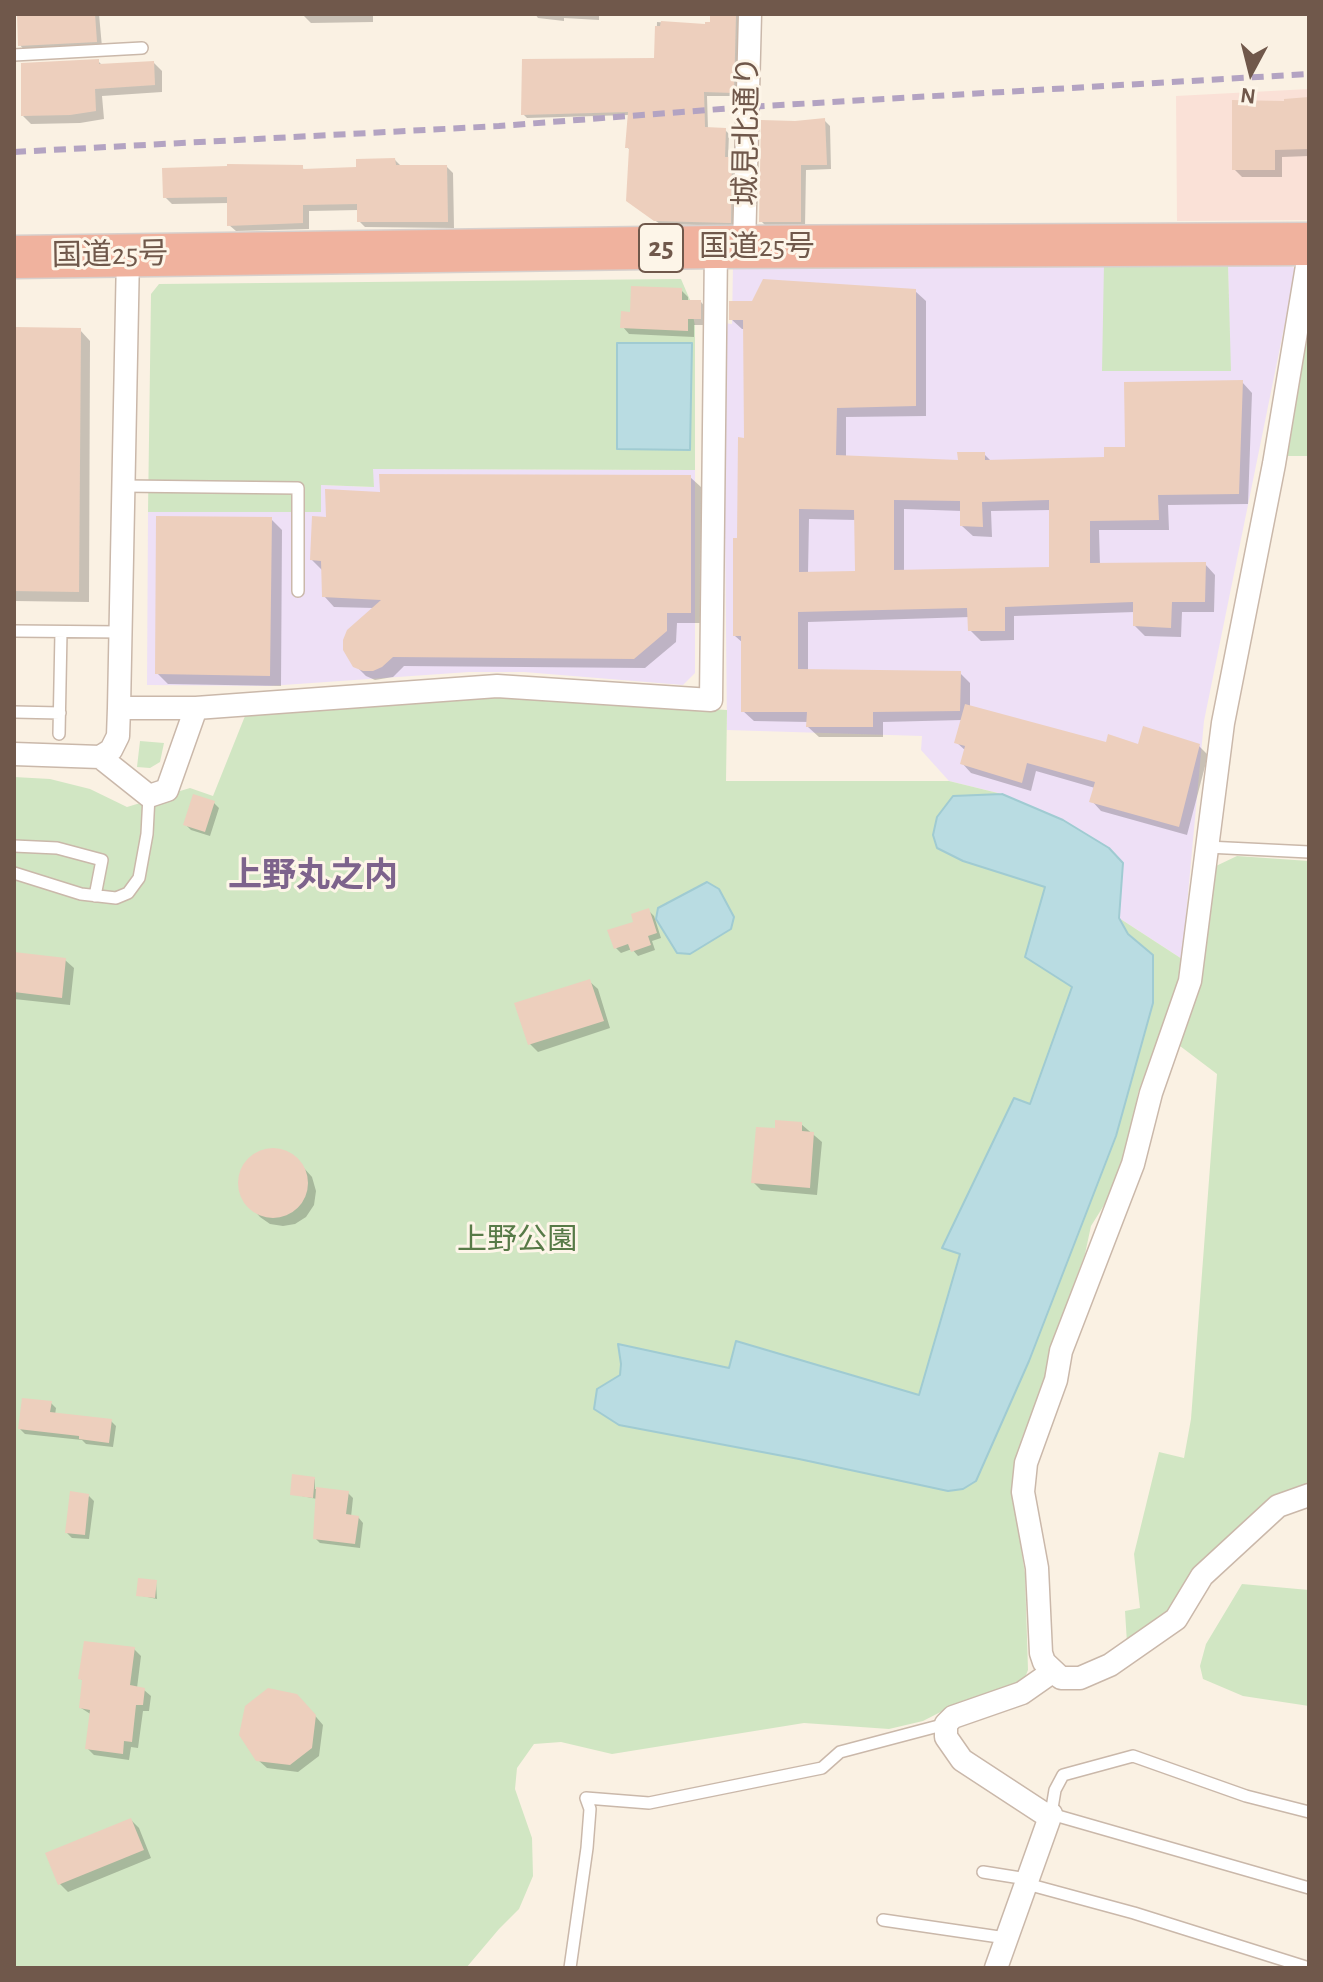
<!DOCTYPE html>
<meta charset="utf-8">
<style>
body{margin:0}
#map{position:relative;width:1323px;height:1982px;overflow:hidden;background:#faf1e3;font-family:"Alegreya Sans",sans-serif}
canvas{display:block}
.frame{position:absolute;inset:0;border:16px solid #70584b;pointer-events:none}
.north{position:absolute;left:1211px;top:32px;width:80px;height:80px;-webkit-text-stroke:6px #fdf5e8;paint-order:stroke;rotate:187deg;font-size:22px;font-weight:700;line-height:32px;text-align:center;color:#70584b}
.north::after{content:'';display:block;margin:auto;width:28px;height:36px;background:#70584b;clip-path:polygon(50% 0,100% 100%,50% 72%,0 100%)}
</style>
<div id="map">
<canvas width="1323" height="1982"></canvas>
<div class="frame"></div>
<div class="north">N</div>
</div>
<script>
const g = document.querySelector('canvas').getContext('2d');
g.lineJoin = 'round';
function paint(path, color) { g.fillStyle = color; g.fill(path, 'evenodd'); }
const poly = rows => new Path2D(rows.map(r => 'M' + r).join(''));
function trace(path, color, width, dash) { g.strokeStyle = color; g.lineWidth = width; g.lineCap = dash ? 'butt' : 'round'; g.setLineDash(dash || []); g.stroke(path); }
function write(font, color, halo, rows, align = 'center') {
  g.font = font + ' "Alegreya Sans","Noto Sans JP",sans-serif'; g.lineWidth = 6; g.setLineDash([]); g.textBaseline = 'middle'; g.strokeStyle = halo; g.fillStyle = color; for (const [text, x, y, turn = 0] of rows) {
    g.save(); g.translate(x, y); g.rotate((+turn || 0) * Math.PI / 180); g.textAlign = isNaN(turn) ? turn : align; if (halo) g.strokeText(text, 0, 0); g.fillText(text, 0, 0); g.restore();
  }
}
const commercial = poly([
 [1309,89,1309,220,1177,221,1176,96]
]);
const education = poly([
 [1104,263,1230,370,1228,264,1287,264,1296,269,1204,721,1182,959,1119,918,1123,864,1094,838,1063,820,1002,794,949,781,921,750,922,736,727,730,723,323,732,324,733,265],
 [372,469,695,470,695,673,683,685,524,672,469,672,269,686,147,685,148,512,321,512,321,485,374,487]
]);
const green = poly([
 [1104,263,1228,264,1231,371,1102,371],
 [681,279,690,300,695,326,695,470,373,469,374,487,321,485,321,512,148,512,151,294,159,284],
 [1309,306,1309,456,1284,456],
 [407,697,497,697,727,710,726,781,949,781,1002,794,1063,820,1109,848,1123,863,1119,918,1182,959,1179,979,1138,1093,1131,1134,1111,1194,1091,1226,1085,1254,1051,1346,1048,1373,1022,1438,1012,1492,1025,1573,1028,1670,1026,1675,1017,1684,962,1701,923,1721,889,1729,804,1723,612,1754,561,1742,534,1744,517,1768,515,1789,532,1838,533,1876,519,1909,499,1929,466,1968,14,1968,14,777,50,779,90,789,127,807,190,788,213,796,245,716],
 [140,741,164,743,160,762,150,768,137,767],
 [1237,856,1309,861,1309,1486,1180,1602,1127,1643,1125,1611,1140,1608,1134,1554,1159,1452,1184,1458,1191,1419,1217,1074,1180,1046,1201,983,1216,866],
 [1242,1584,1309,1590,1309,1706,1243,1696,1203,1679,1200,1666,1206,1644]
]);
const water = poly([
 [617,343,692,343,690,450,617,449,617,343],
 [1002,794,1063,820,1109,848,1123,863,1119,918,1128,934,1153,955,1153,1003,1116,1136,1029,1361,976,1481,963,1489,948,1491,799,1459,619,1425,594,1409,597,1389,620,1375,621,1364,618,1344,729,1368,736,1341,919,1395,960,1254,942,1248,1014,1098,1030,1104,1072,987,1025,957,1045,887,963,861,937,848,933,835,937,817,953,796,1002,794],
 [707,882,719,889,734,917,731,929,690,954,677,953,656,919,658,908,707,882]
]);
const shadow = poly([
 [18,14,99,14,102,47,25,51,20,45],
 [302,14,373,14,373,22,311,23],
 [535,14,599,14,599,20,564,18,564,21,538,18],
 [712,14,740,14,737,96,707,96,708,129,725,130,729,134,728,159,735,163,734,226,660,224,632,204,631,151,627,147,629,115,527,118,523,114,656,60,657,22,707,26,712,24],
 [98,61,103,66,154,63,162,71,162,92,102,96,104,119,80,123,31,124,23,116],
 [1309,99,1309,156,1282,157,1282,177,1242,177,1234,169,1286,103],
 [825,121,830,126,831,169,806,170,805,227,766,226,761,221],
 [395,160,402,167,447,167,453,173,454,228,365,227,359,221,359,210,309,211,309,229,236,231,229,225,229,203,172,204,165,197,302,167,305,171,358,169],
 [681,290,688,297,688,302,701,302,707,309,707,325,694,325,694,337,629,334,623,327,632,314],
 [915,291,926,301,926,416,846,417,846,457,960,462,984,454,992,462,1106,459,1242,382,1252,393,1248,504,1168,505,1169,530,1099,530,1100,565,1205,564,1215,575,1214,612,1182,612,1181,637,1145,636,1135,626,1135,612,1014,616,1014,640,981,641,970,630,970,617,808,622,808,671,960,673,970,683,970,707,1107,744,1199,746,1208,755,1187,835,1101,811,1092,801,1095,788,1036,771,1031,791,971,773,962,763,966,751,956,742,962,720,883,722,883,737,819,737,808,727,808,722,754,721,743,711,743,643,735,636,746,440,745,329,742,329,731,319],
 [904,509,962,511,962,526,973,536,992,537,991,511,1051,510,1051,569,904,572],
 [809,519,856,520,857,573,808,573],
 [14,329,80,330,90,341,89,602,14,601],
 [690,477,701,487,701,623,677,623,676,642,645,668,404,666,393,677,375,680,366,676,355,665,374,608,334,607,324,596,323,571,312,560,328,519,383,494],
 [271,519,282,530,281,686,168,684,157,673],
 [214,803,219,808,210,836,191,830,186,825],
 [649,911,654,916,661,938,652,941,655,950,638,956,632,949,621,953,616,948],
 [14,955,65,960,74,968,70,1005,14,999],
 [589,981,598,989,610,1028,538,1052,530,1044],
 [801,1124,822,1142,817,1195,761,1190,753,1182,777,1131],
 [269,1150,282,1151,294,1157,312,1177,316,1191,314,1205,306,1217,295,1224,283,1226,270,1224,260,1217,243,1197,240,1185,241,1173,247,1162,257,1154],
 [51,1403,56,1408,55,1415,111,1421,116,1426,113,1447,86,1444,82,1440,25,1434,20,1429],
 [315,1479,315,1489,348,1493,353,1498,351,1517,358,1517,363,1523,360,1548,320,1543,315,1538,317,1499,292,1494],
 [89,1496,94,1501,89,1539,72,1538,67,1533],
 [156,1582,157,1599,138,1595],
 [134,1649,141,1656,137,1688,144,1690,151,1696,149,1711,143,1711,138,1748,131,1747,129,1760,94,1755,87,1748,92,1715,81,1708,84,1682,81,1679],
 [305,1704,323,1725,319,1756,298,1772,267,1768,258,1760],
 [131,1820,139,1828,151,1858,68,1892,60,1884]
]);
const building = poly([
 [17,14,95,14,97,42,18,46],
 [710,14,736,14,734,93,704,92,705,127,726,128,725,157,732,157,731,223,654,221,626,201,629,148,625,148,628,112,521,115,522,59,654,58,655,26,660,26,661,21,705,24,705,22,710,22],
 [99,59,99,64,154,61,155,85,95,89,96,111,70,115,21,116,21,63],
 [1309,97,1309,149,1275,150,1275,170,1232,170,1232,100,1284,101,1284,99],
 [825,118,827,165,801,165,801,222,759,222,761,120,795,121],
 [395,158,396,165,447,165,448,222,357,222,357,204,303,205,303,223,227,226,227,197,163,198,162,168,227,166,227,164,303,165,303,169,356,167,356,159],
 [763,279,916,289,916,406,837,408,836,455,958,460,957,452,985,452,985,460,1104,457,1104,447,1125,447,1124,382,1243,380,1239,494,1158,495,1159,520,1090,521,1090,563,1206,562,1205,602,1172,602,1171,628,1133,626,1133,602,1005,607,1005,631,968,631,967,608,798,612,798,669,961,671,960,711,873,712,873,727,806,727,807,712,741,712,741,636,733,636,733,538,737,538,738,437,744,438,743,320,729,320,729,301,752,301],
 [894,500,960,501,960,526,983,527,982,502,1049,500,1049,567,894,570],
 [799,509,854,510,855,571,799,572],
 [631,286,682,288,682,300,701,300,701,319,688,319,688,331,620,328,621,311,630,312],
 [14,327,81,328,79,592,14,591],
 [379,474,691,475,691,613,667,613,667,631,634,659,393,657,382,667,373,671,363,671,353,667,343,650,343,640,347,630,381,600,322,597,321,561,310,560,312,516,326,517,325,489,380,492],
 [156,516,272,517,270,676,155,674],
 [965,704,1106,742,1108,734,1138,744,1143,726,1200,744,1179,827,1089,802,1095,782,1027,763,1022,783,960,764,965,746,954,743],
 [193,794,215,801,205,832,183,825],
 [649,908,657,933,648,936,651,945,631,952,628,944,614,949,607,930,633,922,631,914],
 [14,952,66,958,62,998,14,992],
 [590,979,604,1021,528,1045,514,1003],
 [775,1120,802,1122,802,1131,814,1132,810,1188,751,1183,756,1127,775,1128],
 '238 1183a35 35 0 1 1 70 0a35 35 0 1 1-70 0Z',
 [22,1398,52,1401,50,1412,112,1419,109,1443,79,1439,79,1436,18,1429],
 [292,1474,315,1477,313,1498,290,1495],
 [316,1487,349,1491,346,1514,359,1516,355,1544,313,1539],
 [70,1491,89,1494,85,1535,65,1533],
 [138,1578,157,1580,155,1598,136,1596],
 [84,1641,135,1647,130,1685,145,1688,143,1705,136,1705,132,1742,124,1741,123,1754,85,1749,90,1710,79,1708,82,1680,78,1679],
 [268,1688,297,1694,316,1715,312,1748,290,1765,256,1761,239,1735,245,1706],
 [131,1818,144,1850,58,1885,45,1853]
]);
const lane = poly([
 [14,55,142,48],
 [123,486,298,488,298,591],
 [14,631,121,632],
 [14,712,60,713],
 [59,734,61,632],
 [14,846,57,848,102,860,95,896],
 [1207,847,1309,852],
 [14,873,81,894,116,898,128,893,139,878,147,834,149,796],
 [1309,1812,1246,1796,1133,1756,1063,1775,1055,1790,1051,1814,1309,1888],
 [983,1872,1027,1879],
 [1027,1884,1134,1913,1309,1968],
 [883,1920,1006,1938],
 [570,1968,587,1848,590,1809,586,1798,649,1803,822,1768,840,1752,946,1724]
]);
const street = poly([
 [744,247,750,14],
 [1309,254,1274,464,1223,723,1190,981,1151,1093,1133,1164,1061,1351,1056,1380,1026,1463,1023,1492,1037,1568,1041,1653,1044,1662,1061,1678,1080,1678,1110,1665,1176,1619,1202,1576,1278,1506,1309,1495],
 [119,708,128,255],
 [14,754,100,757,149,796,167,790,196,708],
 [100,757,111,750,118,736,119,708,196,708,497,686,711,700,716,247],
 [996,1968,1051,1814,1043,1813,962,1760,946,1737,946,1724,953,1717,1022,1693,1052,1672]
]);
const highway = poly([
 [14,257,716,247,1309,244]
]);
const rail = poly([
 [14,152,499,126,747,107,1309,74]
]);
const shields = [
 [661,248,44]
];
const shieldNames = [
 ["25",661,248]
];
const streetNames = [
 ["城見北通り",747,131,-89],
 ["国道25号",757,247],
 ["国道25号",110,255,-1]
];
const parkNames = [
 ["上野公園",517,1240]
];
const quarterNames = [
 ["上野丸之内",313,876]
];
paint(commercial, '#fae1d7');
paint(education, '#eee0f6');
paint(green, '#d1e6c3');
paint(water, '#b9dce2');
trace(water, '#a0cbd2', 2);
paint(shadow, '#0003');
paint(building, '#edcfbd');
trace(lane, '#cab8aa', 14);
trace(street, '#cab8aa', 25);
trace(highway, '#d7d0cd', 45);
trace(lane, '#fff', 11);
trace(street, '#fff', 22);
trace(highway, '#f0b29e', 42);
trace(rail, '#b3a3c2', 6, [12, 8]);
for (const [x, y, w] of shields) { const box = new Path2D(); box.roundRect(x - w / 2, y - 24, w, 48, 6); g.fillStyle = '#fdf5e8'; g.fill(box); trace(box, '#70584b', 2); }
write('bold 28px', '#70584b', null, shieldNames);
write('30px', '#70584b', '#fdf5e8', streetNames);
write('30px', '#577a47', '#fdf5e8', parkNames);
write('bold 34px', '#7d638c', '#fdf5e8', quarterNames);
</script>
